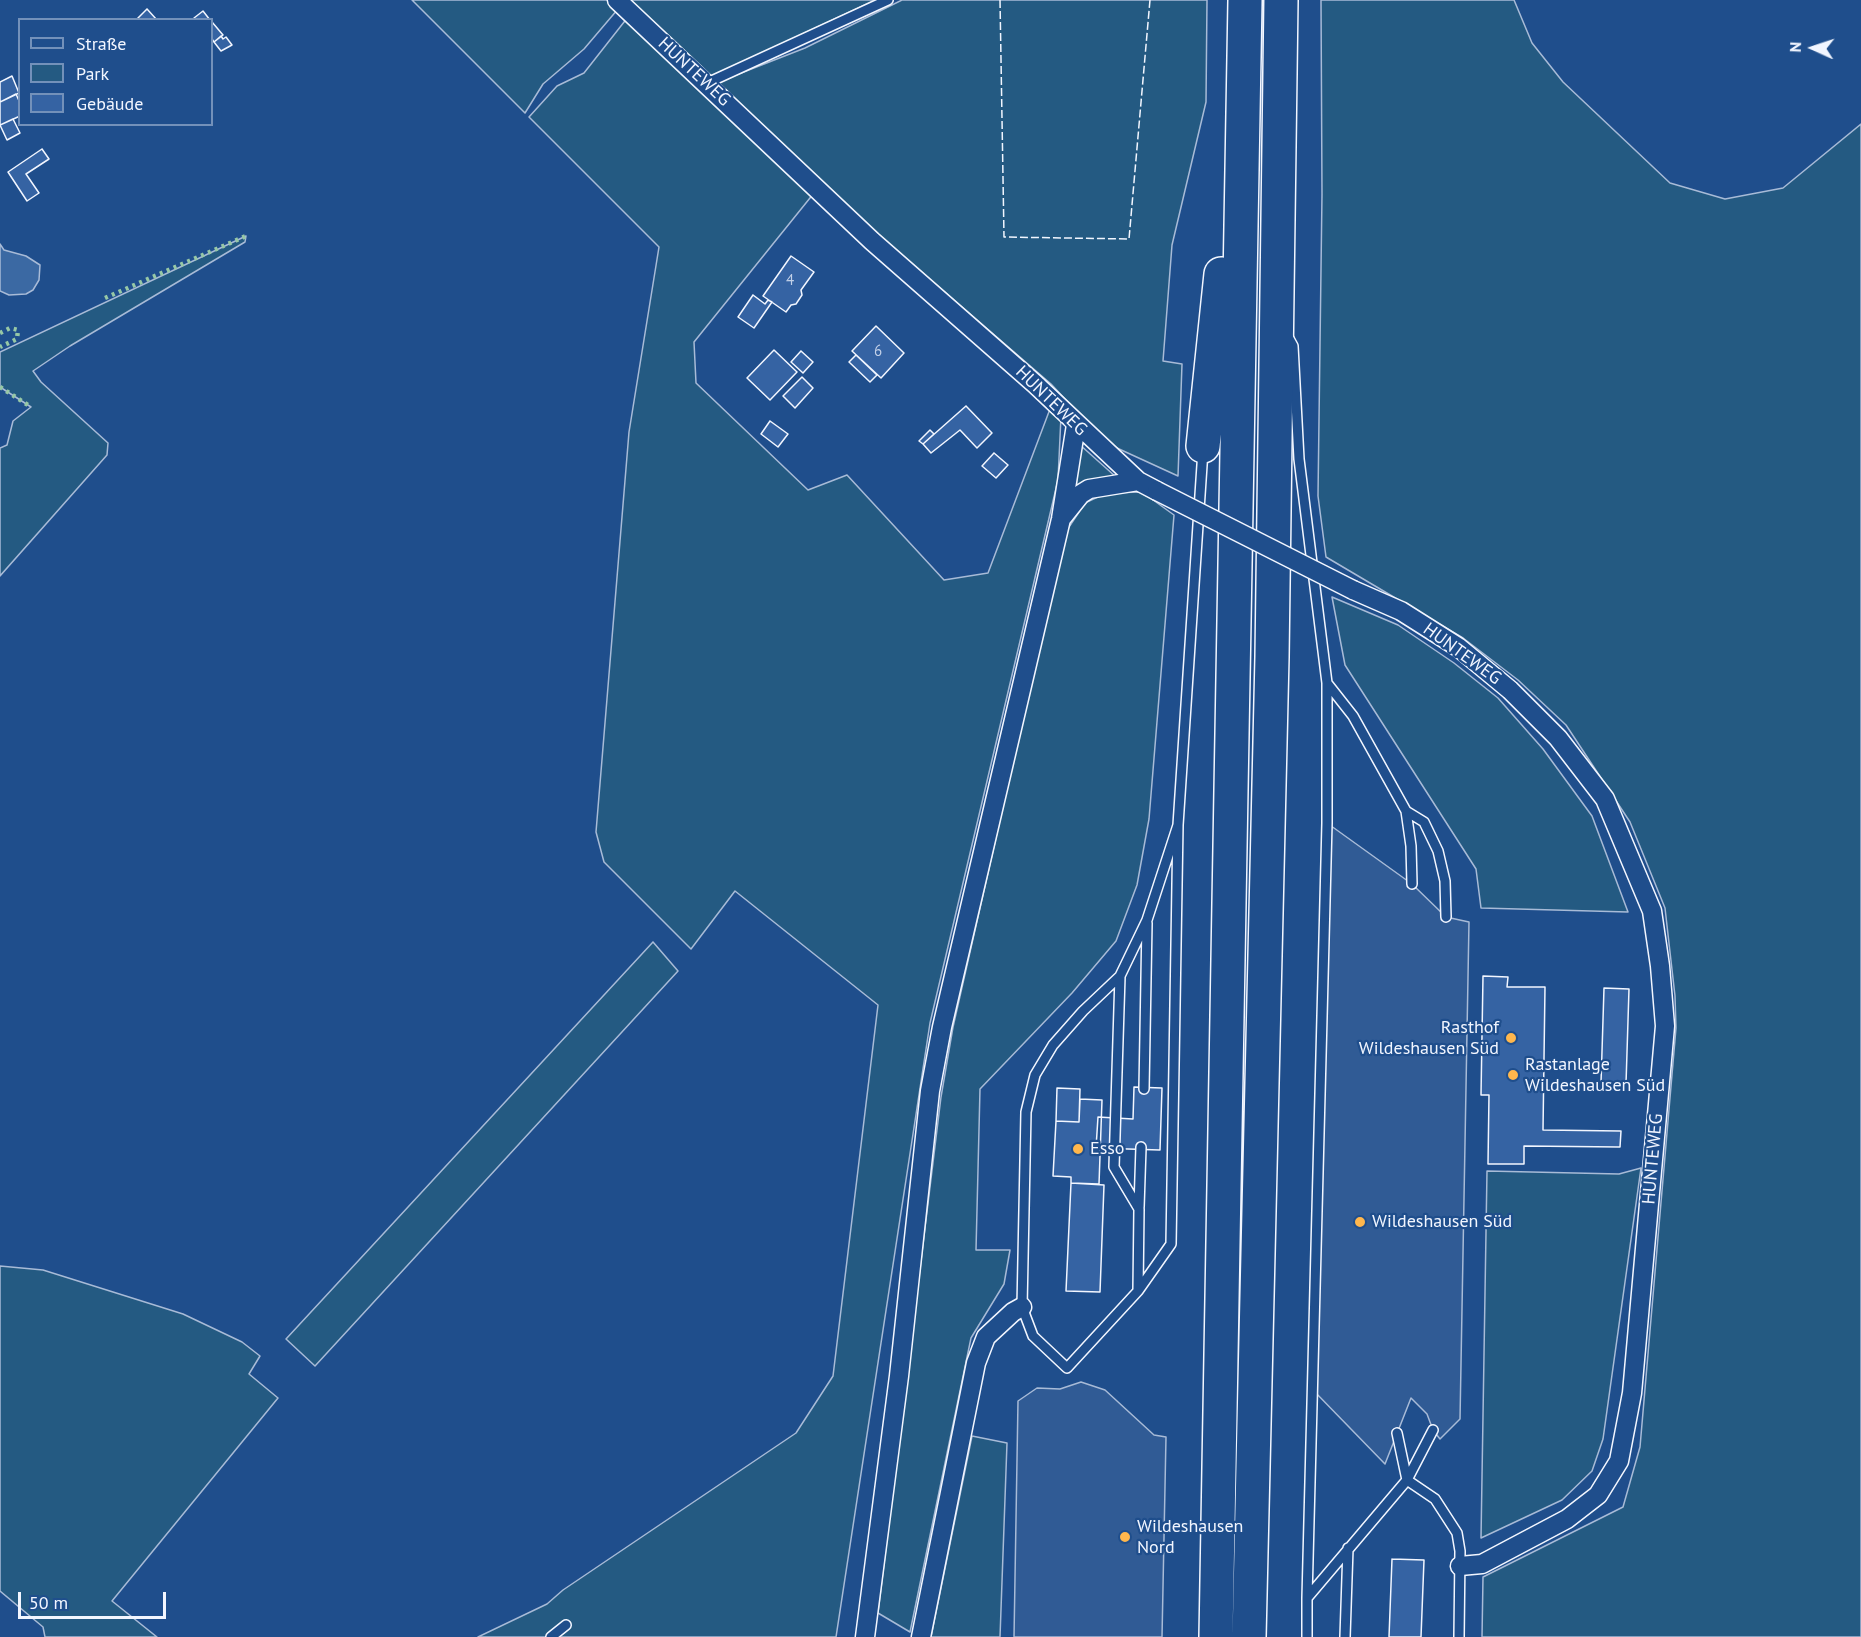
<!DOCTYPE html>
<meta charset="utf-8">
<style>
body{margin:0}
#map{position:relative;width:1861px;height:1637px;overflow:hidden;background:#1f4e8c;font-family:"PT Sans",sans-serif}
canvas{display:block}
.legend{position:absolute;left:18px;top:18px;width:195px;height:108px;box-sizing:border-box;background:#1f4e8c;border:2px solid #7391ba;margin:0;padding:8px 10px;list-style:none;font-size:18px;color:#f2f6ff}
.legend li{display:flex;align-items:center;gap:12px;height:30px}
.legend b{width:30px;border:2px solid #7391ba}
.north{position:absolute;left:1783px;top:18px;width:60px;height:60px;-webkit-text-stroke:4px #1f4e8c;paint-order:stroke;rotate:273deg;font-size:16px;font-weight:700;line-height:24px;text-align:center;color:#f2f6ff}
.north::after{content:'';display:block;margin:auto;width:21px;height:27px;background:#f2f6ff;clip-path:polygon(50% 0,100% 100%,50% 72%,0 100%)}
.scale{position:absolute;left:18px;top:1592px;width:148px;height:27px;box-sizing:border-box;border:3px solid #f2f6ff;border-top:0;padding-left:8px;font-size:18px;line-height:21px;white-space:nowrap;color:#f2f6ff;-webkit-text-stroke:4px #1f4e8c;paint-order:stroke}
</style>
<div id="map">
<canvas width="1861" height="1637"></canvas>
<ul class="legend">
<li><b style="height:8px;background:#1f4e8c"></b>Straße</li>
<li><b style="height:16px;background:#245a82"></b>Park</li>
<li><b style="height:16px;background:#3563a3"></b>Gebäude</li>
</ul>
<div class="north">N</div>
<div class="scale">50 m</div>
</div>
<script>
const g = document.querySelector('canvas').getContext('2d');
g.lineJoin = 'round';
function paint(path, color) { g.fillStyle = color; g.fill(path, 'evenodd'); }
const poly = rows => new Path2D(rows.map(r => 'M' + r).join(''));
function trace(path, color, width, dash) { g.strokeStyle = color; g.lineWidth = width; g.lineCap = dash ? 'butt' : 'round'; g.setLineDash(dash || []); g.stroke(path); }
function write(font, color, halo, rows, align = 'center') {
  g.font = font + ' "PT Sans",sans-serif'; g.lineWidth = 4.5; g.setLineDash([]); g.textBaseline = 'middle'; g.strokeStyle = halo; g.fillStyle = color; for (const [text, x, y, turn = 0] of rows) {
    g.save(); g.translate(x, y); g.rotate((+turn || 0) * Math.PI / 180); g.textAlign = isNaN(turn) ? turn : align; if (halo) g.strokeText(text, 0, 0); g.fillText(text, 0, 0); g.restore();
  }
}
const green = poly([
 [412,0,608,0,618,9,584,49,543,84,525,113,412,0],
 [628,0,875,0,709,78,628,0],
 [902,0,1207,0,1206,102,1172,245,1163,361,1182,364,1178,476,1106,443,1051,384,821,185,713,84,805,48,902,0],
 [1321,0,1514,0,1532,43,1563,82,1670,183,1725,199,1783,188,1861,124,1861,1637,1482,1637,1483,1577,1623,1507,1640,1447,1676,1028,1675,996,1665,908,1630,822,1566,725,1518,680,1463,638,1326,557,1318,496,1322,194,1321,0],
 [628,17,814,193,694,342,696,383,808,490,847,475,944,580,988,573,1050,409,1061,416,1058,480,930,1023,836,1637,478,1637,547,1604,563,1590,796,1433,833,1376,878,1005,735,891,691,949,604,862,596,832,629,432,659,247,529,117,557,86,584,73,628,17],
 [246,236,245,242,70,346,33,371,41,382,108,443,107,455,0,576,0,448,7,445,13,421,31,407,0,387,0,352,246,236],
 [1079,444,1116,477,1087,482,1076,489,1079,444],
 [1142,492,1174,515,1149,819,1137,885,1116,941,1072,993,980,1089,976,1250,1010,1250,1004,1284,971,1338,910,1632,878,1613,941,1097,953,1027,1065,533,1085,503,1106,493,1142,492],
 [1332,597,1398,625,1454,663,1498,698,1543,749,1592,816,1628,912,1481,908,1476,869,1345,665,1332,597],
 [653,942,678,971,315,1366,286,1339,653,942],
 [1641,1168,1603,1439,1592,1471,1562,1500,1481,1538,1487,1171,1619,1174,1641,1168],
 [0,1266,43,1270,183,1314,242,1342,260,1356,249,1374,278,1398,112,1601,157,1637,45,1637,43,1627,0,1591,0,1266],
 [972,1436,1007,1443,1000,1637,931,1637,972,1436]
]);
const parking = poly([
 [1327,823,1412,884,1446,917,1469,922,1460,1419,1440,1439,1433,1430,1427,1414,1411,1398,1385,1464,1313,1390,1327,823],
 [1081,1382,1105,1390,1154,1435,1166,1437,1162,1637,1014,1637,1018,1401,1037,1388,1060,1389,1081,1382]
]);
const water = poly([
 [0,244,4,250,26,256,40,265,39,280,33,290,26,294,9,295,0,291,0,244]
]);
const building = poly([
 [147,9,157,20,136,20,147,9],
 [203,11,210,20,195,20,194,18,203,11],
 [212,22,223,35,214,42,212,39,212,22],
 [221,36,223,39,226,37,232,45,221,51,214,42,221,36],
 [12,76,19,93,0,102,0,82,12,76],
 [16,94,20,103,20,116,0,125,0,102,16,94],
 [13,119,20,133,7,140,0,125,13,119],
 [42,149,49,159,26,174,39,193,27,201,8,172,42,149],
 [791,256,814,272,801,290,802,295,796,304,791,305,786,312,763,296,791,256],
 [753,295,765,304,768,300,772,302,754,328,738,317,753,295],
 [876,326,904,353,881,378,852,351,876,326],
 [774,350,797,372,770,400,747,378,774,350],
 [801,351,813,362,803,373,791,362,801,351],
 [856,355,877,375,870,382,849,362,856,355],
 [802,377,813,388,795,408,783,396,802,377],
 [966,406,992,433,977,448,960,430,931,453,923,444,966,406],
 [770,421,788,434,778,447,761,434,770,421],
 [930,430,934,434,923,444,919,441,930,430],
 [994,453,1008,465,996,478,982,466,994,453],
 [1483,976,1508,977,1507,987,1545,987,1543,1130,1621,1131,1620,1147,1524,1146,1524,1164,1488,1164,1489,1095,1481,1095,1483,976],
 [1604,988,1629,989,1626,1084,1601,1083,1604,988],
 [1134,1087,1162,1088,1160,1150,1096,1148,1098,1117,1133,1119,1134,1087],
 [1057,1088,1080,1089,1079,1122,1056,1121,1057,1088],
 [1080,1099,1102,1100,1099,1184,1071,1183,1071,1177,1053,1176,1056,1121,1079,1122,1080,1099],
 [1071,1183,1104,1185,1100,1292,1066,1291,1071,1183],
 [1392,1559,1424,1560,1421,1637,1389,1637,1392,1559]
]);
const service = poly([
 [705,84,888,0],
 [1287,335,1293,346,1299,459,1327,683,1327,823,1307,1598],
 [1327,683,1353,716,1406,811,1411,846,1412,884],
 [1406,811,1424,822,1438,851,1445,881,1446,917],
 [1120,976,1083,1011,1053,1045,1035,1075,1026,1112,1022,1307,1033,1336,1067,1368,1138,1291,1139,1209,1114,1167,1120,976,1147,920,1178,825],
 [1144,1089,1147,923],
 [1139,1207,1141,1147],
 [1138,1291,1171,1244,1178,825,1203,450],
 [1397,1433,1407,1480,1435,1499,1457,1533,1460,1551,1459,1637],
 [551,1637,566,1625],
 [1307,1637,1307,1598,1407,1480,1433,1430],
 [1345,1637,1348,1548]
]);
const minor = poly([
 [617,0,872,241,1035,384,1138,481,1157,491],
 [1061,519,1081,494,1089,489,1138,481],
 [1353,590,1401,611,1458,647,1510,690,1558,738,1605,799,1652,911,1660,966,1665,1026,1632,1393,1619,1461,1598,1495,1567,1519,1482,1564,1460,1566],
 [865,1637,899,1376,930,1091,942,1027,1061,519,1076,425],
 [921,1637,976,1363,986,1337,1013,1312,1022,1307]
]);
const motorway = poly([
 [1203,446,1221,274],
 [1216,1637,1245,0],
 [1249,1637,1272,657,1281,0]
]);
const minorBridge = poly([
 [1157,491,1353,590]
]);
const hedge = poly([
 [105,298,246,236],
 [0,333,10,328,18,330,17,339,0,347],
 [0,387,31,407]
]);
const fence = poly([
 [1000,0,1004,237,1129,239,1150,0]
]);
const markers = [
 [1511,1038,6,"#ffb74d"],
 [1513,1075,6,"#ffb74d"],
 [1078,1149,6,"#ffb74d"],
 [1360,1222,6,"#ffb74d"],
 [1125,1537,6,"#ffb74d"]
];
const numberNames = [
 ["4",790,281],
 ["6",878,352]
];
const streetNames = [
 ["HUNTEWEG",694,72,43],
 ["HUNTEWEG",1051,401,44],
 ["HUNTEWEG",1462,654,36],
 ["HUNTEWEG",1653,1159,-85]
];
const poiNames = [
 ["Rasthof",1499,1028,"right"],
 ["Wildeshausen Süd",1499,1049,"right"],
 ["Rastanlage",1525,1065],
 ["Wildeshausen Süd",1525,1086],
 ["Esso",1090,1149],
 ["Wildeshausen Süd",1372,1222],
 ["Wildeshausen",1137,1527],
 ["Nord",1137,1548]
];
paint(green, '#245a82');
trace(green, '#a8bbd7', 1.5);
paint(parking, '#305b95');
trace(parking, '#a8bbd7', 1.5);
paint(water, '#3b69a3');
trace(water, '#a8bbd7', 1.5);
paint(building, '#3563a3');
trace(building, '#f2f6ff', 1.5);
trace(service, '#f2f6ff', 12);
trace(minor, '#f2f6ff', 21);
trace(motorway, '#f2f6ff', 36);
trace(service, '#1f4e8c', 9);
trace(minor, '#1f4e8c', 18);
trace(motorway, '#1f4e8c', 33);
trace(minorBridge, '#f2f6ff', 21, []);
trace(minorBridge, '#1f4e8c', 18);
trace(hedge, '#97c8a6', 4.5, [3, 4.5]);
trace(fence, '#f2f6ff', 1.5, [8, 3]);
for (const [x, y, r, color] of markers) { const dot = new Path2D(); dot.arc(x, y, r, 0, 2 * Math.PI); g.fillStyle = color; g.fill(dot); trace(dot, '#1f4e8c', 2); }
write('15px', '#c3d1e8', null, numberNames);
write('18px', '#f2f6ff', '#1f4e8c', streetNames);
write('18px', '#f2f6ff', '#1f4e8c', poiNames, 'left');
</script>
